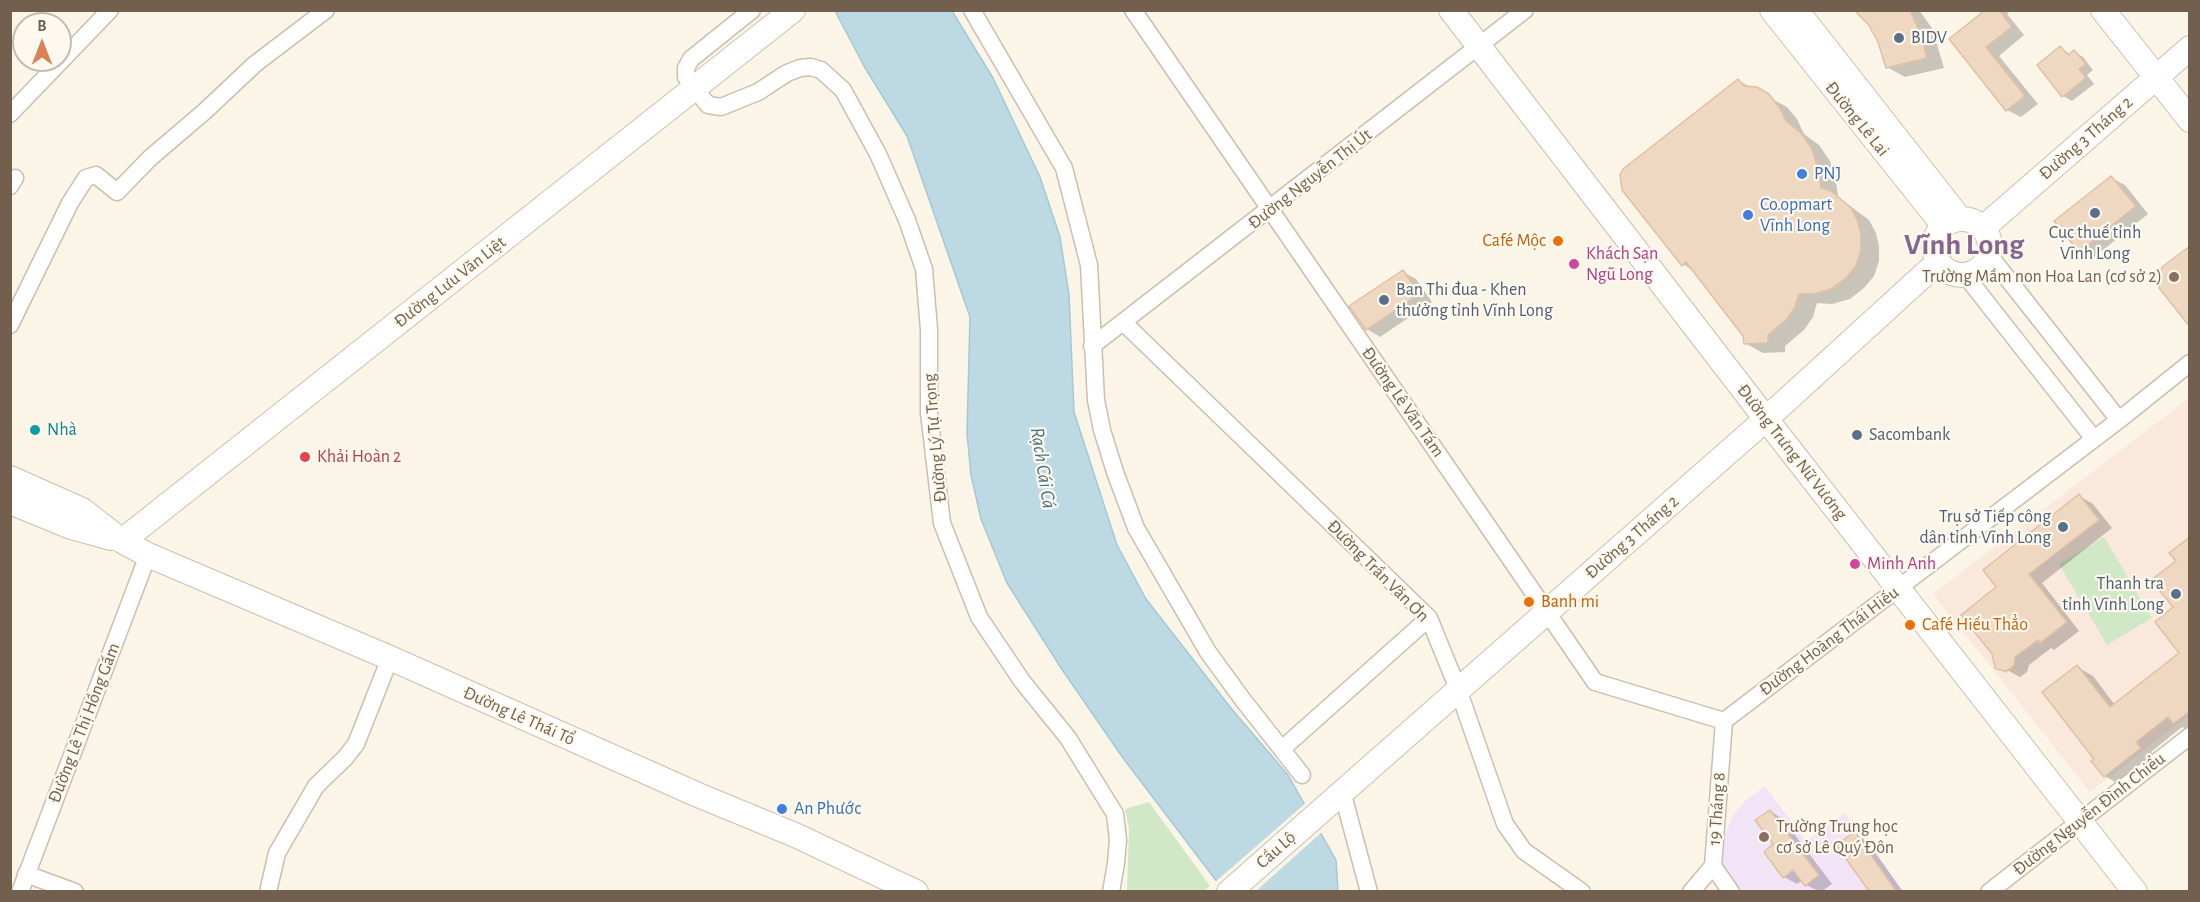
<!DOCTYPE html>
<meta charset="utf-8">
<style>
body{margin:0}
#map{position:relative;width:2200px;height:902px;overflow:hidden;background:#fbf5e8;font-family:"Alegreya Sans",sans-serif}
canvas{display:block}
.frame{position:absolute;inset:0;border:12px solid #735f4d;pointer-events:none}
.north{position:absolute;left:12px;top:12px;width:60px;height:60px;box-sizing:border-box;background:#fef9ee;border:2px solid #c6bbae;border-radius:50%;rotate:0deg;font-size:16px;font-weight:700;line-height:24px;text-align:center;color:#735f4d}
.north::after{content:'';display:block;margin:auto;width:21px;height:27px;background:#dc8155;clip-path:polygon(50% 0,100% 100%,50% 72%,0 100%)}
</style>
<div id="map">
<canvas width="2200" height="902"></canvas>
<div class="frame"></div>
<div class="north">B</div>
</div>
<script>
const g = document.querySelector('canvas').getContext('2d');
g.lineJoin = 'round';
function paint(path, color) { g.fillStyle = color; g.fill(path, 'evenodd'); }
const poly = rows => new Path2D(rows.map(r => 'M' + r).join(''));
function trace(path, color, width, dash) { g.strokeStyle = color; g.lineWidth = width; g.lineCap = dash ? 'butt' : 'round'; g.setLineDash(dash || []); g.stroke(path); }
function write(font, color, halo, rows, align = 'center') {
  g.font = font + ' "Alegreya Sans",sans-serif'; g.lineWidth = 4.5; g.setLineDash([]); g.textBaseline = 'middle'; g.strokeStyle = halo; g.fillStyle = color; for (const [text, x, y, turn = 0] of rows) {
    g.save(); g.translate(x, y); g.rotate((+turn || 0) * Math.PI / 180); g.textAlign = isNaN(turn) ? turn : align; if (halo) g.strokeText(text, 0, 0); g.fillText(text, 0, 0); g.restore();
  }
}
const commercial = poly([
 [2189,398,2189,715,2090,792,1933,594]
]);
const education = poly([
 [1765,786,1806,841,1845,813,1903,891,1740,891,1722,868,1722,850,1726,832,1733,815,1745,801]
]);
const green = poly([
 [2104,537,2152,618,2107,645,2059,564],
 [1149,802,1210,886,1204,891,1127,891,1129,829,1125,809]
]);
const water = poly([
 [835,11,952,11,993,78,1040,177,1060,237,1069,295,1074,412,1117,545,1146,599,1230,707,1288,775,1336,860,1338,891,1224,891,1123,758,1061,668,1007,583,981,519,971,475,967,433,970,317,907,136,864,66,835,11]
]);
const pier = poly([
 [1307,802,1323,831,1255,892,1220,892,1214,883]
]);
const shadow = poly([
 [1856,10,1919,10,1932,28,1944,68,1905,77,1887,67,1880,42,1869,23],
 [1986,10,2012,10,2007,14,2024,35,1999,56,2038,104,2021,117,2007,110,1951,39],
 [2061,48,2071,55,2074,52,2083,57,2093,70,2087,75,2094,84,2072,101,2063,96],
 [1739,81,1787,107,1797,119,1804,134,1819,145,1830,161,1836,180,1838,197,1869,220,1876,233,1879,246,1879,261,1874,276,1864,288,1850,299,1832,304,1817,303,1813,317,1804,330,1785,346,1785,352,1763,353,1745,343,1745,336,1695,272,1683,264],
 [2111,178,2125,185,2148,214,2093,258,2080,250],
 [1403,272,1416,279,1432,302,1380,337,1367,329],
 [2079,496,2093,504,2112,528,2042,583,2079,631,2054,650,2051,648,2029,665,2027,672,2020,677,2007,670,2007,673,1996,667,1999,587],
 [2190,539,2190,731,2182,727,2151,752,2155,757,2120,785,2105,776,2096,759,2077,667,2093,676,2115,705,2181,653,2175,608,2178,561],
 [1770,811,1783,819,1832,884,1821,892,1806,885,1803,880,1797,884,1784,877],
 [1855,834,1868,842,1903,892,1867,892,1870,890]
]);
const building = poly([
 [1854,10,1910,10,1921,35,1927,58,1886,68,1878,42,1868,24,1854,10],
 [1985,10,1999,10,2012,27,1986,47,2025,96,2006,111,1949,39,1985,10],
 [2060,46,2068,55,2074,50,2086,64,2079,69,2086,78,2062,97,2037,65,2060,46],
 [1738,79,1744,86,1757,87,1769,94,1779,107,1786,121,1801,133,1812,149,1818,169,1821,188,1831,191,1851,208,1858,222,1861,235,1861,250,1856,266,1846,278,1831,289,1813,294,1799,294,1795,307,1786,320,1768,335,1768,343,1744,344,1743,336,1686,262,1682,266,1622,190,1620,175,1623,169,1738,79],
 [2111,176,2136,206,2079,252,2054,221,2111,176],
 [2190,246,2190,327,2159,288,2162,267,2190,246],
 [1403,270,1419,294,1366,330,1349,306,1403,270],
 [2079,494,2099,520,2029,574,2067,622,2040,643,2038,640,2015,657,2014,665,2011,668,2006,671,2000,670,1995,668,1992,654,1961,615,1996,587,1983,570,2079,494],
 [2190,537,2190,711,2173,724,2168,717,2136,742,2141,748,2104,777,2091,761,2094,759,2042,692,2077,665,2110,707,2179,653,2155,622,2173,607,2151,580,2176,561,2169,553,2190,537],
 [1770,810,1819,875,1805,886,1793,870,1783,878,1764,852,1773,844,1755,820,1770,810],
 [1855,832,1896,891,1869,891,1836,845,1855,832]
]);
const street = poly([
 [752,10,691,59,686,68,686,77,708,105,721,107,758,92,787,73,800,68,811,67,821,70,843,90,878,154,907,220,924,269,929,330,929,413,942,523,979,617,1022,681,1068,738,1115,814,1118,840,1116,863,1111,892],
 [972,10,1064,168,1089,265,1096,400,1102,430,1115,472,1136,528,1208,652,1243,700,1302,775],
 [1133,10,1595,682,1724,721],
 [10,114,110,10],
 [10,186,15,178],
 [1989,255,2119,420],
 [1965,275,2094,439],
 [1123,322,1429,618,1458,689,1505,824,1524,851,1582,892],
 [10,325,70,203,86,178,96,175,117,192,150,158,204,112,255,64,326,10],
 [1092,346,1525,10],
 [1724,721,2119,420,2190,363],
 [1724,721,1713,866,1731,892],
 [1282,749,1429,618],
 [1342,791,1369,892],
 [26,874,75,892],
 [20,892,148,555],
 [268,892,277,853,316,786,345,758,356,744,390,658],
 [1691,892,1713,866],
 [1989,892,2190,736]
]);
const secondary = poly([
 [1451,10,1766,419,2135,892],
 [1772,10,1944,226],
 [1796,10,1960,219],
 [2103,10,2190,120],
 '1934 247a28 28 0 1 1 56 0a28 28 0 1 1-56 0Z',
 [1983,228,2190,48],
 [10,478,82,510,122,541,148,555,390,658,698,795,795,835,916,892],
 [10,502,71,527,111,538],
 [122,541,793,10],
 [1229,892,1766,419,1938,262]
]);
const markers = [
 [1899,38,6,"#5c6f8a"],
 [1802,174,6,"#3f7fe0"],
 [2095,213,6,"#5c6f8a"],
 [1748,215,6,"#3f7fe0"],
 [1558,241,6,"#e8710a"],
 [1574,264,6,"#d1479c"],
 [2174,277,6,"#8d6e63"],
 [1384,300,6,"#5c6f8a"],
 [35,430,6,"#0f9aa8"],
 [1857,435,6,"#5c6f8a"],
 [305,457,6,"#e0444e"],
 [2063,527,6,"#5c6f8a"],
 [1855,564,6,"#d1479c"],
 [2176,594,6,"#5c6f8a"],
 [1529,602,6,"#e8710a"],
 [1910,625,6,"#e8710a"],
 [782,809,6,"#3f7fe0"],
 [1764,837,6,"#8d6e63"]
];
const serviceNames = [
 ["BIDV",1911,38],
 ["Cục thuế tỉnh",2095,233,"center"],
 ["Vĩnh Long",2095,254,"center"],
 ["Ban Thi đua - Khen",1396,290],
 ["thưởng tỉnh Vĩnh Long",1396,311],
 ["Sacombank",1869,435],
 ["Trụ sở Tiếp công",2051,517,"right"],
 ["dân tỉnh Vĩnh Long",2051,538,"right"],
 ["Thanh tra",2164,584,"right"],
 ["tỉnh Vĩnh Long",2164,605,"right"]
];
const streetNames = [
 ["Đường Lê Lai",1857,119,51],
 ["Đường 3 Tháng 2",2086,138,-41],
 ["Đường Nguyễn Thị Út",1310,179,-38],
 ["Đường Lưu Văn Liệt",450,282,-38],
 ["Đường Lê Văn Tám",1403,402,55],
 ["Đường Lý Tự Trọng",935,438,-95],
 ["Đường Trưng Nữ Vương",1792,452,52],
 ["Đường 3 Tháng 2",1632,537,-41],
 ["Đường Trần Văn Ơn",1378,571,45],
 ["Đường Hoàng Thái Hiếu",1829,641,-37],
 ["Đường Lê Thái Tổ",519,716,24],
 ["Đường Lê Thị Hồng Gấm",84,723,-69],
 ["19 Tháng 8",1717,809,-86],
 ["Đường Nguyễn Đình Chiểu",2089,814,-38],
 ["Cầu Lộ",1276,850,-42]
];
const shopNames = [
 ["PNJ",1814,174],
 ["Co.opmart",1760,205],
 ["Vĩnh Long",1760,226],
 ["An Phước",794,809]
];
const foodNames = [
 ["Café Mộc",1546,241,"right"],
 ["Banh mi",1541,602],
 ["Café Hiếu Thẳo",1922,625]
];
const hotelNames = [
 ["Khách Sạn",1586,254],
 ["Ngũ Long",1586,275],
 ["Minh Anh",1867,564]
];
const educationNames = [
 ["Trường Mầm non Hoa Lan (cơ sở 2)",2162,277],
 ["Trường Trung học",1776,827,"left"],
 ["cơ sở Lê Quý Đôn",1776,848,"left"]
];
const cultureNames = [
 ["Nhà",47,430]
];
const healthNames = [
 ["Khải Hoàn 2",317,457]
];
const waterNames = [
 ["Rạch Cái Cá",1043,468,81]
];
const townNames = [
 ["Vĩnh Long",1964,245]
];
paint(commercial, '#fae8dc');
paint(education, '#f2e4f7');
paint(green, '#d1e8c7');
paint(water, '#bddae4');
trace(water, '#a4c8d5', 1.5);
paint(pier, '#fbf5e8');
paint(shadow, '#0003');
paint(building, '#efd8c1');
trace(building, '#e0c0a2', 1.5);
trace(street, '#ccbeae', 19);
trace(secondary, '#cfbfac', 26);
trace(street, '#fff', 16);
trace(secondary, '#fff', 24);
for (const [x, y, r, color] of markers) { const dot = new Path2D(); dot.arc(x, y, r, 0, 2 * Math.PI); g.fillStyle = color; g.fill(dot); trace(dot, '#fef9ee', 2); }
write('18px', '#4e5e75', '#fef9ee', serviceNames, 'left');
write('18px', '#735f4d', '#fef9ee', streetNames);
write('18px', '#366cbe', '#fef9ee', shopNames, 'left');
write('18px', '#c56008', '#fef9ee', foodNames, 'left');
write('18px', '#b23c85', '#fef9ee', hotelNames, 'left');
write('18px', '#785e54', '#fef9ee', educationNames, 'right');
write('18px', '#0d838f', '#fef9ee', cultureNames, 'left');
write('18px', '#be3a42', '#fef9ee', healthNames, 'left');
write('italic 20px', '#487485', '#fef9ee', waterNames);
write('bold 30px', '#86658f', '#fef9ee', townNames);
</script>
